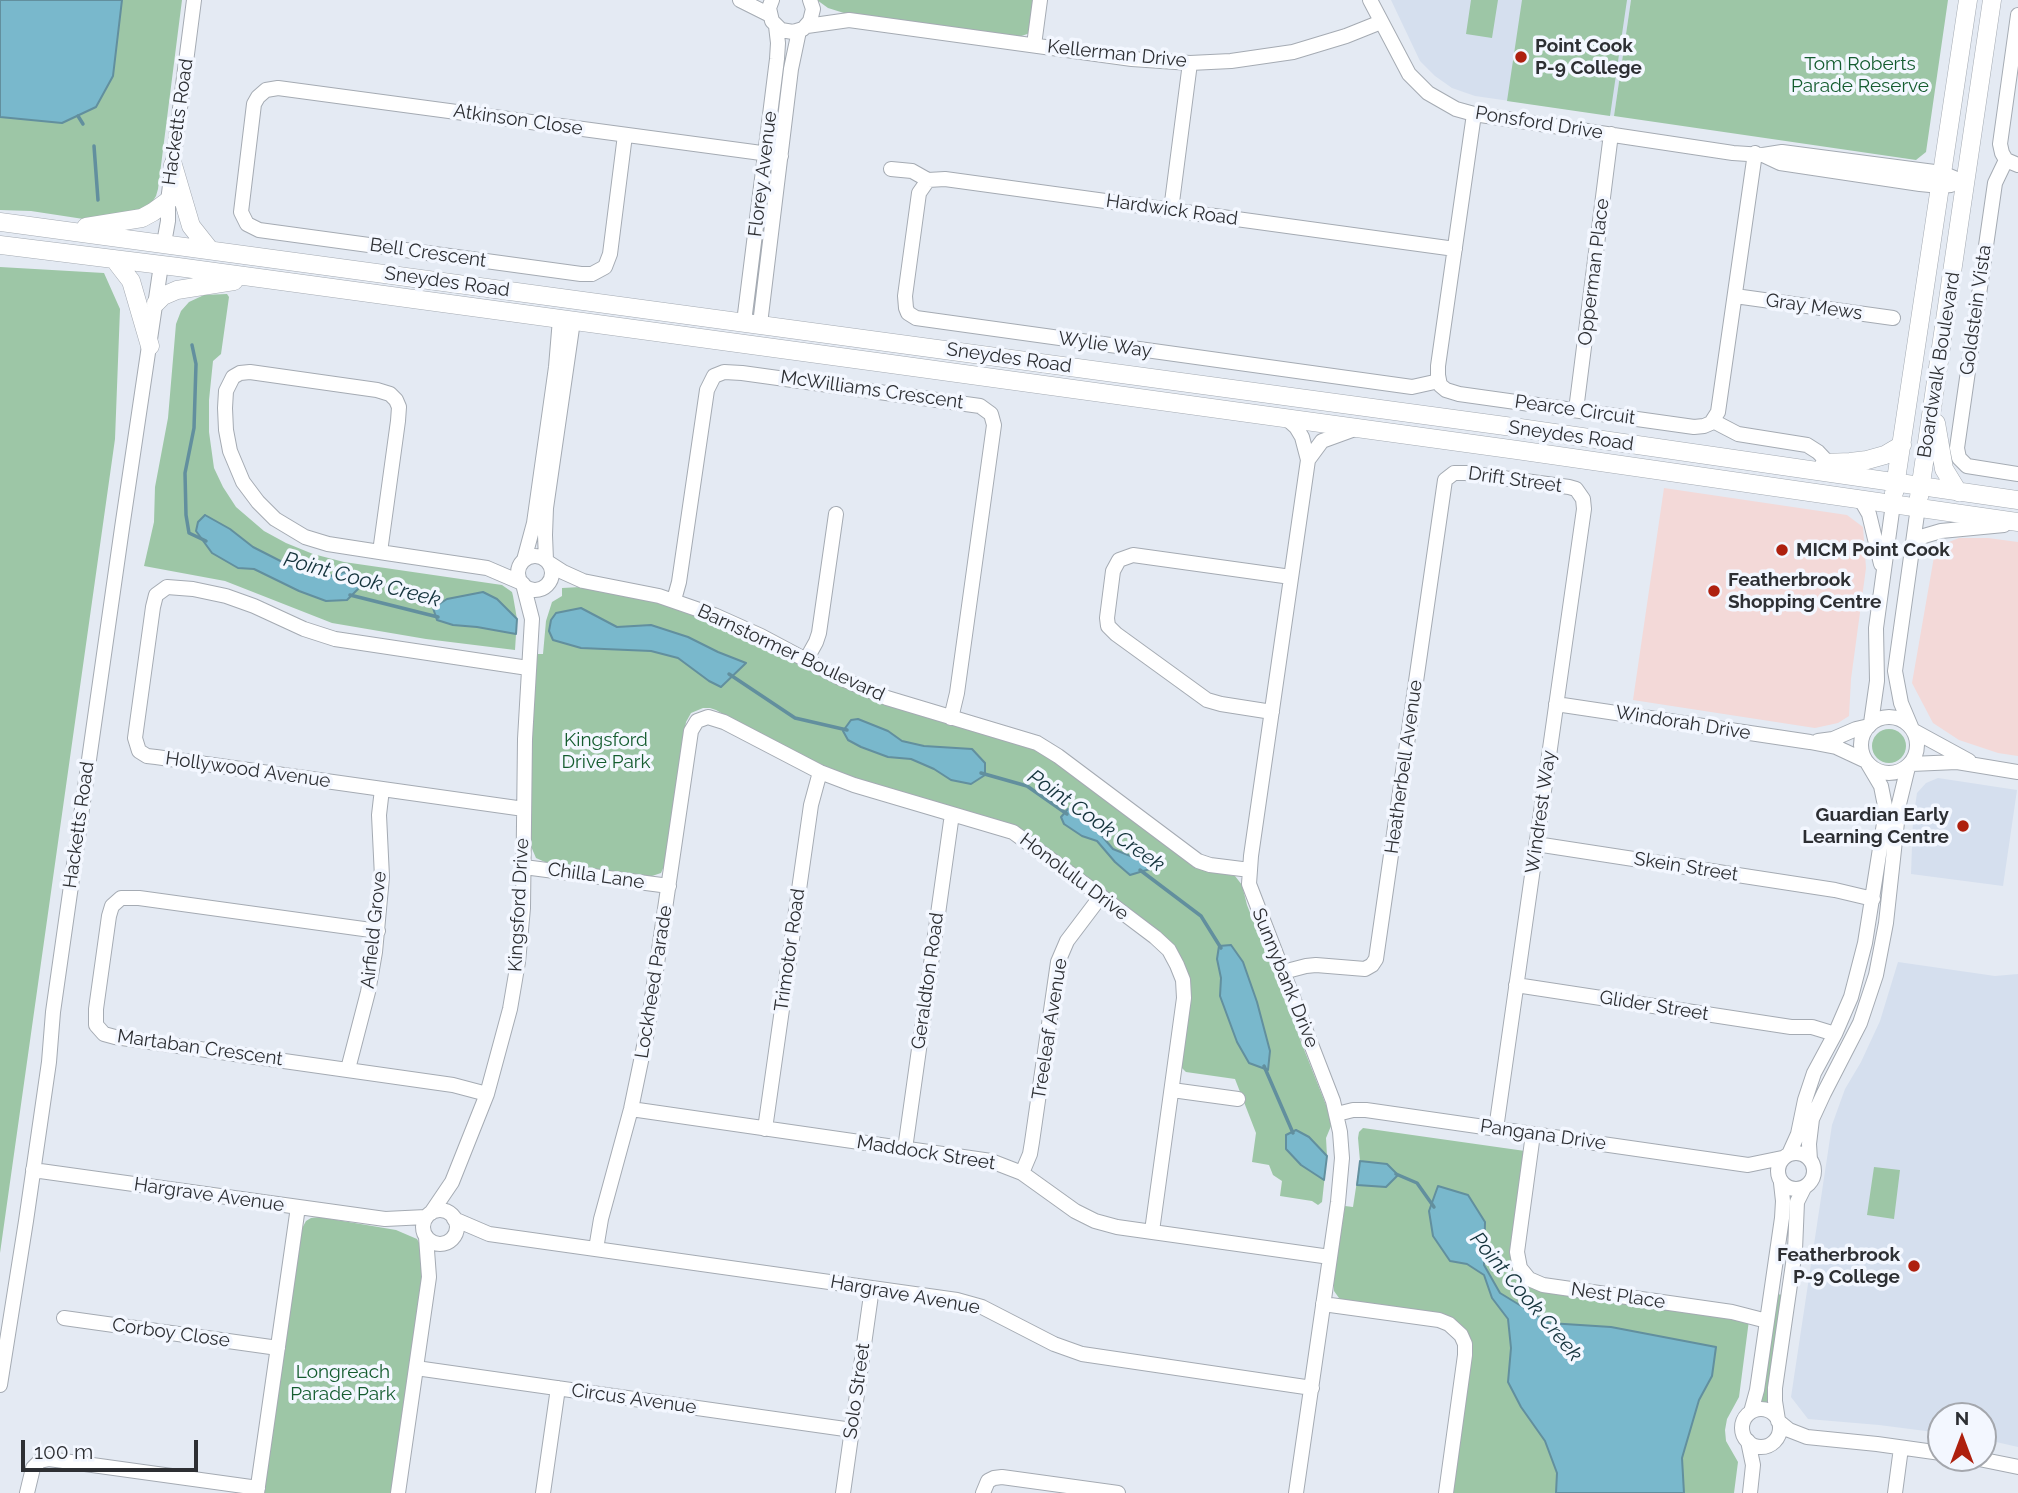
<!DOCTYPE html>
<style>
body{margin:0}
#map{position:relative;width:2018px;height:1493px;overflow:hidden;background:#e4eaf3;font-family:Raleway,sans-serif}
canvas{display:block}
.north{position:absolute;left:1927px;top:1402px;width:70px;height:70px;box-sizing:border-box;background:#f3f7ff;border:2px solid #a4a7ad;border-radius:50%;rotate:0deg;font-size:19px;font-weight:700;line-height:28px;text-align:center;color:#2d2f33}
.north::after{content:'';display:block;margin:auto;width:24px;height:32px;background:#ae200e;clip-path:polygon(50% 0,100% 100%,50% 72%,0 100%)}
.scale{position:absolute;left:21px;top:1440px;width:177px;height:32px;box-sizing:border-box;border:4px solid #2d2f33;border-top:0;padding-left:9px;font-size:21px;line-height:24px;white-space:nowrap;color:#2d2f33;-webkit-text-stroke:5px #f3f7ff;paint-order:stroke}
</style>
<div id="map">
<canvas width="2018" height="1493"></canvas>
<div class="north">N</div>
<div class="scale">100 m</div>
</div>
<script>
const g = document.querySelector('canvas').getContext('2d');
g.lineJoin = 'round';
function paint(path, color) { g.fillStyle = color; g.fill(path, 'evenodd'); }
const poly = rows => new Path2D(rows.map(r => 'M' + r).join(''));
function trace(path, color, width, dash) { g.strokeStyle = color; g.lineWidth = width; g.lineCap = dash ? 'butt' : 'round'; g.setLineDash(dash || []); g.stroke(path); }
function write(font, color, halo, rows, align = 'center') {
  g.font = font + ' Raleway,sans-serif'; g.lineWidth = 7; g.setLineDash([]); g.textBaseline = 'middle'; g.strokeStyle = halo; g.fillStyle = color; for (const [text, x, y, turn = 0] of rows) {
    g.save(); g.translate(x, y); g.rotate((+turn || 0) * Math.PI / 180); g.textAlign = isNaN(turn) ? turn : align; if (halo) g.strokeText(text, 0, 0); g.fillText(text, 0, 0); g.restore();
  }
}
const commercial = poly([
 [1664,488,1847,515,1863,527,1866,568,1851,679,1849,716,1838,723,1815,728,1633,700],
 [1959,538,1988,538,2018,542,2018,756,1998,753,1959,740,1933,723,1912,683,1935,551,1944,544]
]);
const built = poly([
 [1391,0,1631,0,1614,116,1475,96,1452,88,1435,76,1420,61],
 [1938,778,2017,790,2003,886,1911,874,1913,820,1917,793,1926,783],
 [1898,962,1995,976,2018,974,2018,1447,1983,1439,1983,1416,1941,1416,1941,1433,1879,1425,1808,1419,1791,1397,1832,1125,1845,1089,1861,1062,1880,1021]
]);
const green = poly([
 [0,0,182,0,158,189,156,196,148,209,90,220,31,211,0,210],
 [817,0,1035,0,1030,33,1010,40,844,13,828,8],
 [1471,0,1498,0,1492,38,1466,34],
 [1522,0,1627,0,1610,116,1507,101],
 [1631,0,1948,0,1926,152,1916,160,1614,116],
 [0,267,104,273,120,309,115,439,0,1253],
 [227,294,229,297,221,354,213,361,209,400,209,432,214,468,223,487,236,507,264,531,286,543,313,554,344,562,502,585,512,592,513,596,517,619,515,650,426,639,332,623,225,581,144,566,154,522,155,487,168,418,176,324,181,311,189,302,204,295],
 [581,587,654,601,706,619,762,644,829,680,871,699,907,711,1031,747,1060,765,1195,868,1235,876,1242,885,1247,905,1328,1110,1331,1126,1326,1138,1327,1156,1322,1202,1318,1205,1312,1201,1280,1196,1282,1181,1273,1175,1269,1165,1252,1162,1256,1133,1235,1079,1186,1072,1181,1067,1189,1009,1163,935,1023,831,841,774,779,746,716,710,710,708,703,708,691,713,686,722,666,862,661,873,649,877,545,862,536,858,530,844,531,742,536,654,543,654,546,621,552,602,562,596,562,588],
 '1872 746a17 17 0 1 1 34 0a17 17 0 1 1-34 0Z',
 [1363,1128,1525,1151,1511,1259,1514,1271,1525,1284,1749,1320,1739,1397,1727,1419,1725,1430,1726,1441,1738,1462,1734,1493,1451,1493,1467,1333,1454,1320,1342,1301,1339,1298,1334,1291,1334,1279,1345,1206,1353,1207,1360,1161,1358,1138,1359,1132],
 [1874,1167,1900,1170,1894,1219,1867,1215],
 [319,1217,396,1230,417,1239,423,1250,422,1282,392,1493,263,1493,300,1232,306,1221,311,1218],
 [1776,1294,1784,1295,1770,1405,1760,1404]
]);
const water = poly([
 [0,0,122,0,113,76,96,107,62,123,0,117,0,0],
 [205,515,230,529,253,547,302,572,327,577,344,572,357,581,359,588,347,600,326,601,299,591,254,569,238,568,212,553,196,531,198,522,205,515],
 [483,592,497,599,517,619,516,634,477,627,453,625,437,620,433,608,447,599,483,592],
 [581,608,617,627,651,625,688,637,718,652,746,663,721,687,709,681,678,658,651,651,581,648,553,640,549,631,551,620,556,613,581,608],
 [858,719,888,731,902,741,924,746,972,749,985,763,985,775,971,784,951,780,934,769,911,759,888,757,861,747,848,740,843,731,851,720,858,719],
 [1068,809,1077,811,1089,821,1113,849,1138,859,1150,869,1130,875,1115,862,1097,841,1082,836,1064,824,1061,817,1068,809],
 [1231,945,1243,962,1257,1002,1270,1051,1268,1070,1249,1063,1237,1042,1220,996,1221,978,1217,959,1219,946,1231,945],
 [1296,1130,1309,1137,1327,1156,1324,1180,1301,1165,1286,1149,1286,1135,1296,1130],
 [1360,1161,1387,1164,1398,1175,1386,1187,1357,1185,1360,1161],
 [1438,1186,1468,1195,1485,1222,1484,1265,1500,1293,1549,1323,1611,1327,1716,1347,1712,1376,1699,1400,1682,1458,1684,1493,1556,1493,1557,1473,1545,1441,1521,1407,1508,1382,1511,1348,1508,1319,1492,1298,1484,1275,1467,1264,1450,1261,1433,1236,1429,1211,1438,1186]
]);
const stream = poly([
 [78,116,83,124],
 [94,146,98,200],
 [192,345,196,364,194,428,185,473,186,515,189,533,206,541],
 [350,595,438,617],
 [729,674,795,718,847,730],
 [981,773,1027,786,1067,814],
 [1140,870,1201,916,1221,948],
 [1264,1066,1293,1133],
 [1396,1174,1417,1183,1434,1207]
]);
const minor = poly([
 [740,0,770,15],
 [772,0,769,8,772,21,781,30,793,32,803,29,810,21,813,9,810,0],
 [1370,0,1409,74,1428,93,1456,109,1474,114,1733,153,1763,155,1782,152,1942,173,1966,183],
 [2018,15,2000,144,2002,153,2006,160,2018,165],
 [807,26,849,20,1132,59,1190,63,1231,61,1293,52,1346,36,1381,22],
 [1034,45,1040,0],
 [1474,114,1438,366,1438,375,1440,385,1446,390,1459,394,1694,427,1704,426,1711,423,1718,412,1755,153],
 [625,135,610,254,605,267,592,274,581,274,259,230,247,224,241,212,254,104,258,97,266,90,278,88,754,152,781,156],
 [1763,155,1780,163,1920,184,1940,186,1951,185],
 [2006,160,1995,183,1957,448,1959,458,1967,466,2018,474],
 [891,169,912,171,928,180,945,179,1455,249],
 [928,180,919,193,905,296,906,308,908,313,916,318,1412,387,1439,381],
 [1171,210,1190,63],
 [164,243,168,221,168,201,194,0],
 [1735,296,1893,318],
 [744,322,777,59,778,43,776,26],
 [760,324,791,69,799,31],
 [1576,410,1611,134],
 [1286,418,1296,427,1302,437,1308,460,1251,856,1249,884,1333,1101,1340,1132,1342,1158,1338,1202,1296,1493],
 [1713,421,1738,434,1807,445,1818,452,1834,469],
 [1308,460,1322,441,1355,429],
 [1857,499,1862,502,1869,514,1881,564],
 [1913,542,1924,536,1941,531,2004,525],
 [380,552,398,421,399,407,396,400,390,394,377,390,250,372,240,373,233,377,226,391,225,408,226,430,230,451,243,482,258,502,275,519,305,537,328,544,386,553,487,568,522,583],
 '518 573a17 17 0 1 1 34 0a17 17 0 1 1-34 0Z',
 [524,560,534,523,556,367,560,319],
 [546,560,545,535,546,508,573,321],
 [549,563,563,572,583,581,659,596,714,615,761,636,840,678,887,698,1037,743,1058,756,1198,861,1210,865,1250,870],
 [674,600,679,582,707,390,714,376,724,372,742,373,980,406,991,414,994,425,957,693,951,718],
 [806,660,816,642,819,633,836,514],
 [1556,704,1810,742,1836,747,1866,761],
 [1272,712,1221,704,1207,700,1116,634,1108,626,1107,618,1113,571,1119,560,1133,555,1291,577],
 '1861 745a28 28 0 1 1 56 0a28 28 0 1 1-56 0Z',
 [1871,723,1877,681,1876,628,1893,504],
 [1912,729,1901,703,1895,671,1918,507],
 [1914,731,1969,761],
 [1818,741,1833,739,1856,729,1869,726],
 [1911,764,1957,762,2018,772],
 [524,809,156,757,147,756,139,751,135,738,153,607,156,595,167,587,193,589,226,596,254,606,304,629,335,639,528,668],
 [1536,844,1835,890,1873,899],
 [524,867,669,886],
 [378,931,139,898,121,898,112,906,109,916,96,1009,96,1025,104,1034,115,1037,453,1085,487,1094],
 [1283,972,1306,966,1316,965,1365,969,1372,965,1376,959,1445,480,1454,473,1466,473,1569,487,1576,489,1583,499,1584,509,1496,1129],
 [1516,985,1791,1027,1812,1027,1835,1034],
 [348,1069,368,992,375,952,382,877,379,815,382,789],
 [1172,1090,1238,1099],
 [631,1109,991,1161,1022,1173,1075,1211,1095,1221,1117,1227,1330,1257],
 [1337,1114,1353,1110,1366,1110,1748,1165,1782,1158],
 [765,1129,811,805,820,772],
 [1533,1134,1517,1252,1520,1268,1529,1279,1543,1285,1732,1312,1767,1321],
 [905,1149,952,814],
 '1778 1171a18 18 0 1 1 36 0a18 18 0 1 1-36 0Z',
 [1789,1154,1798,1134,1805,1100,1814,1073,1835,1034,1851,997,1865,943,1885,817,1885,806,1881,786,1868,764],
 [1810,1160,1809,1144,1812,1119,1824,1093,1860,1023,1876,975,1886,923,1899,804,1908,767],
 [33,1170,385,1219,426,1217],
 [1022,1173,1030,1154,1032,1142,1058,962,1067,941,1101,896],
 '423 1227a17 17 0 1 1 34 0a17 17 0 1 1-34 0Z',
 [431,1213,452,1182,487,1094,510,1009,518,962,523,908,525,739,532,619,523,584],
 [454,1219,489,1234,957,1300,982,1307,1054,1344,1082,1354,1312,1388],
 [596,1249,601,1219,631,1109,647,1032,691,731,697,721,708,717,724,722,820,772,854,785,1013,832,1094,891,1155,937,1169,950,1177,965,1183,980,1184,998,1152,1231],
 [1323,1304,1439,1320,1449,1324,1461,1335,1465,1344,1465,1355,1446,1493],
 [64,1318,278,1348],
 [416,1368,852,1430],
 [0,1385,26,1221,49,1062,53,1012,122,528,161,265],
 '1742 1428a19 19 0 1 1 38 0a19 19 0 1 1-38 0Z',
 [1751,1412,1757,1390,1782,1218,1783,1201,1781,1183],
 [1778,1420,1775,1401,1775,1388,1795,1250,1797,1202,1804,1188],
 [1778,1421,1789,1430,1807,1437,1877,1444,1941,1453],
 [1748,1441,1753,1465,1750,1493],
 [1974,1458,2018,1467],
 [27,1493,33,1468,40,1461,49,1459,258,1488],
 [257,1493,298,1207],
 [398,1493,429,1277,426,1237],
 [543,1493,558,1388],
 [843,1493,872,1288],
 [983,1493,988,1481,994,1478,1002,1477,1118,1493],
 [1895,1493,1901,1448]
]);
const major = poly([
 [173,165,191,226,210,250],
 [0,222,1520,428,2018,500],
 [86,227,142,218,153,212,168,201],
 [0,245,178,267,884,363,1517,450,2018,522],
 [114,259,131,281,150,346],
 [156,303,163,296,177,290,234,281],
 [1936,423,1944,469,1958,492],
 [1825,463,1850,462,1867,460,1885,455,1902,445],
 [1894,493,1968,0],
 [1919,497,1992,0]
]);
const markers = [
 [1521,57,7,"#ae200e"],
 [1782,550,7,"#ae200e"],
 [1714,591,7,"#ae200e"],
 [1963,826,7,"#ae200e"],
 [1914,1266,7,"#ae200e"]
];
const poiNames = [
 ["Point Cook",1535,46],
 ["P-9 College",1535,68],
 ["MICM Point Cook",1796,550],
 ["Featherbrook",1728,580],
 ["Shopping Centre",1728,602],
 ["Guardian Early",1949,815,"right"],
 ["Learning Centre",1949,837,"right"],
 ["Featherbrook",1900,1255,"right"],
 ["P-9 College",1900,1277,"right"]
];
const streetNames = [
 ["Kellerman Drive",1117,54,6],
 ["Atkinson Close",518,120,8],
 ["Hacketts Road",178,122,-82],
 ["Ponsford Drive",1539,123,9],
 ["Florey Avenue",763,174,-83],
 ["Hardwick Road",1172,210,8],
 ["Bell Crescent",428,253,8],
 ["Opperman Place",1594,272,-83],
 ["Sneydes Road",447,282,8],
 ["Gray Mews",1814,307,8],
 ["Goldstein Vista",1976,310,-82],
 ["Wylie Way",1105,345,8],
 ["Sneydes Road",1009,358,8],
 ["Boardwalk Boulevard",1939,365,-81],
 ["McWilliams Crescent",872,390,8],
 ["Pearce Circuit",1575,410,8],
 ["Sneydes Road",1571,436,8],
 ["Drift Street",1515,480,8],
 ["Barnstormer Boulevard",791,653,25],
 ["Windorah Drive",1683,723,9],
 ["Heatherbell Avenue",1404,767,-82],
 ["Hollywood Avenue",248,770,8],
 ["Windrest Way",1541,812,-82],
 ["Hacketts Road",79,825,-82],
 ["Skein Street",1686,867,9],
 ["Chilla Lane",596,876,8],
 ["Honolulu Drive",1074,877,37],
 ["Kingsford Drive",519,905,-87],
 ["Airfield Grove",374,930,-84],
 ["Trimotor Road",790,950,-82],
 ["Sunnybank Drive",1285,978,68],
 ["Geraldton Road",928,981,-82],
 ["Lockheed Parade",654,982,-81],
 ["Glider Street",1654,1006,9],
 ["Treeleaf Avenue",1050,1029,-81],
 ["Martaban Crescent",200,1048,8],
 ["Pangana Drive",1543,1135,8],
 ["Maddock Street",926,1153,9],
 ["Hargrave Avenue",209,1195,8],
 ["Hargrave Avenue",905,1295,10],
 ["Nest Place",1618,1296,8],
 ["Corboy Close",171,1333,8],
 ["Solo Street",857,1391,-82],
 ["Circus Avenue",634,1399,8]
];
const parkNames = [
 ["Tom Roberts",1860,64],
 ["Parade Reserve",1860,86],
 ["Kingsford",606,740],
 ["Drive Park",606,762],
 ["Longreach",343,1372],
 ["Parade Park",343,1394]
];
const waterNames = [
 ["Point Cook Creek",362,580,15],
 ["Point Cook Creek",1096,821,35],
 ["Point Cook Creek",1526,1297,50]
];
paint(commercial, '#f3d9d8');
paint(built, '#d5dfee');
paint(green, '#9dc6a6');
paint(water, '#79b8cc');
trace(water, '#628f9e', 2);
trace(stream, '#628f9e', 3.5);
trace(minor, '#a5abb3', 16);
trace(major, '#a5abb3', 19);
trace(minor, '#fff', 14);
trace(major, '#fff', 18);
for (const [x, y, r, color] of markers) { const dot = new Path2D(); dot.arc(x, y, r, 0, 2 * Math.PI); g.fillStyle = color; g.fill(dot); trace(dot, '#f3f7ff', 2.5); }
write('bold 19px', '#2d2f33', '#f3f7ff', poiNames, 'left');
write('19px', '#2d2f33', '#f3f7ff', streetNames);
write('19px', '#145c2f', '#f3f7ff', parkNames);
write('italic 21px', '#14333c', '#f3f7ff', waterNames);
</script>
